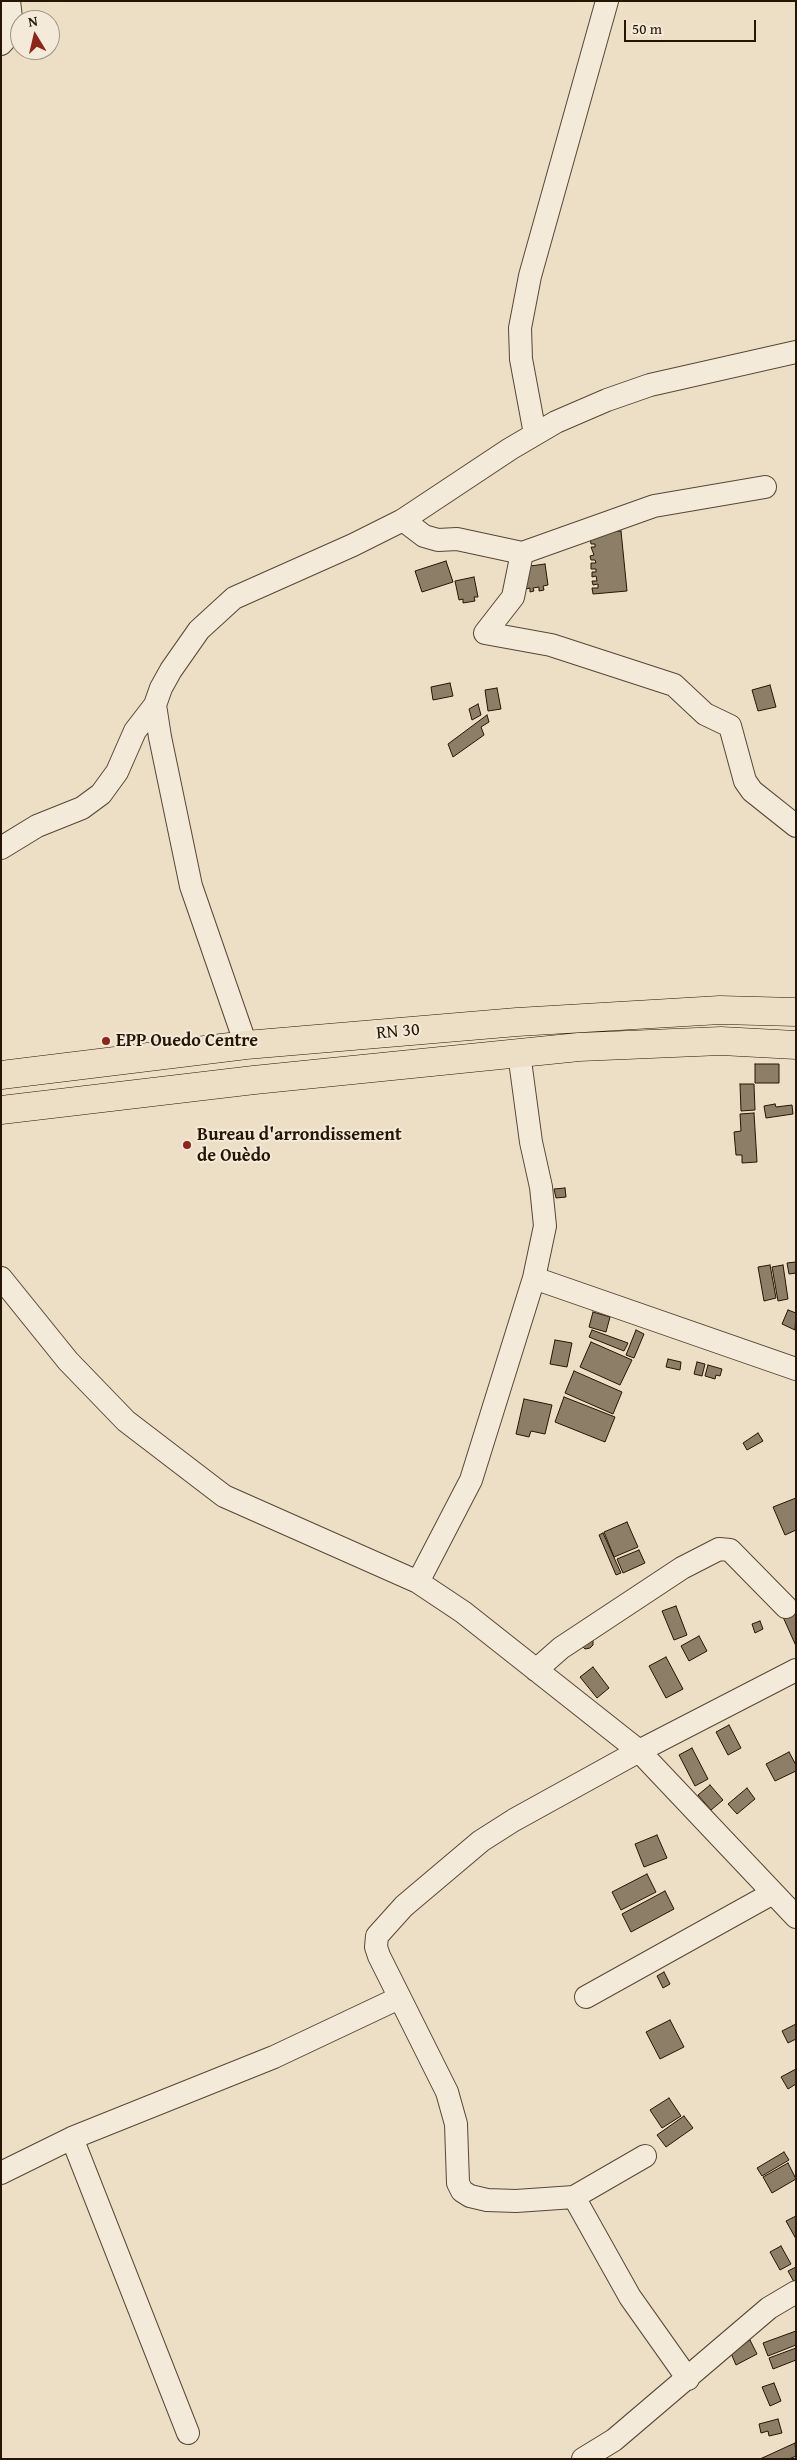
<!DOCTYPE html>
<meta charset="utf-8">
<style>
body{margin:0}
#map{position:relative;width:797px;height:2460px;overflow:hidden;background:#eddec6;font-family:"Gentium Book Plus",serif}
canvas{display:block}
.frame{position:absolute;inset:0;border:2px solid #261503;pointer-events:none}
.north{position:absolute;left:10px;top:10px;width:50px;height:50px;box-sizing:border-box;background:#f3eada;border:1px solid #a19584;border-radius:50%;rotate:351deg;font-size:14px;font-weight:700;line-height:20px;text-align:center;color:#261503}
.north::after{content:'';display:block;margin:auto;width:18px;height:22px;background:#8f2418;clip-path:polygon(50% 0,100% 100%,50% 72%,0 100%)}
.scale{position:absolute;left:624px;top:20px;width:132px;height:22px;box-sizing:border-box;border:2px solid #261503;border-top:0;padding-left:6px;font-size:15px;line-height:18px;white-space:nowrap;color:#261503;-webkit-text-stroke:4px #f3eada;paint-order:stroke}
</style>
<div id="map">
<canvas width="797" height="2460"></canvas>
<div class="frame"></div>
<div class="north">N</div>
<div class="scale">50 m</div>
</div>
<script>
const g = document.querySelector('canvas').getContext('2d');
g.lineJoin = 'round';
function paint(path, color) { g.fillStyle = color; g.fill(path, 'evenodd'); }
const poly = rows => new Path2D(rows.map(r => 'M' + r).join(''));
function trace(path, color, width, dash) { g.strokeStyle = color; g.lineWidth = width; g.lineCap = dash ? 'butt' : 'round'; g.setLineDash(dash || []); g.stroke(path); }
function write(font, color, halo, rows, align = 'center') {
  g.font = font + ' "Gentium Book Plus",serif'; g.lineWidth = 4; g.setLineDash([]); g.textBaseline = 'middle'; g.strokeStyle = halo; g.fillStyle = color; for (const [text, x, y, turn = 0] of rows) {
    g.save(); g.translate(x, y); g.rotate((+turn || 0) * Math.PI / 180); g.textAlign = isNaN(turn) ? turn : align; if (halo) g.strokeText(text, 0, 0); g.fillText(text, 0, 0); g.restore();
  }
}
const building = poly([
 [621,531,627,591,593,594,592,588,598,588,598,584,593,585,592,581,597,581,596,576,592,577,592,572,596,572,596,569,591,569,591,563,596,563,595,560,591,560,590,556,594,555,591,547,595,547,595,544,591,544,590,537,594,534,621,531],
 [446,561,453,582,422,592,415,571,446,561],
 [545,564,548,585,543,586,544,590,539,591,539,587,533,588,534,591,530,592,530,588,526,589,523,567,545,564],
 [474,577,478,597,474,597,475,601,463,603,463,599,459,600,455,581,474,577],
 [450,683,453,696,433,700,431,687,450,683],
 [770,685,776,707,758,711,752,690,770,685],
 [497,688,501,709,488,711,485,690,497,688],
 [478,704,481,715,472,720,469,709,478,704],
 [487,715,489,722,481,727,484,735,453,757,448,744,487,715],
 [755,1064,779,1064,779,1083,755,1083,755,1064],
 [740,1084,754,1084,755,1110,741,1111,740,1084],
 [775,1104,776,1107,792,1105,793,1114,766,1118,764,1106,775,1104],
 [754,1113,757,1162,742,1163,742,1155,736,1155,734,1132,741,1131,740,1114,754,1113],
 [565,1188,566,1197,556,1198,554,1189,565,1188],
 [796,1262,796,1273,789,1274,787,1263,796,1262],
 [770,1265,776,1298,764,1301,758,1267,770,1265],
 [783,1265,788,1299,778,1301,772,1267,783,1265],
 [788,1310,796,1313,795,1330,782,1324,788,1310],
 [593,1312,610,1317,606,1332,589,1327,593,1312],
 [592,1330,628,1343,624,1351,589,1337,592,1330],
 [636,1330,644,1334,634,1358,626,1355,636,1330],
 [555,1340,572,1343,567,1367,550,1364,555,1340],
 [591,1342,632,1360,620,1385,580,1367,591,1342],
 [668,1359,681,1362,680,1370,666,1367,668,1359],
 [697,1362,705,1364,702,1376,694,1374,697,1362],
 [708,1365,722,1369,720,1376,716,1375,715,1379,705,1376,708,1365],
 [574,1371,622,1392,613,1414,565,1393,574,1371],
 [564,1397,615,1417,605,1442,555,1422,564,1397],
 [524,1399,552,1405,545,1434,531,1431,529,1437,516,1434,524,1399],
 [758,1433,763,1441,747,1450,743,1443,758,1433],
 [796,1498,796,1530,785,1535,773,1507,796,1498],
 [627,1522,638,1547,614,1557,604,1532,627,1522],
 [603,1533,621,1573,616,1575,599,1535,603,1533],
 [639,1550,645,1563,623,1573,617,1559,639,1550],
 [676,1606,687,1635,674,1640,662,1611,676,1606],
 [796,1611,796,1646,783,1617,796,1611],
 [760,1621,763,1629,755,1633,752,1624,760,1621],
 [699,1636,707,1651,689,1661,681,1646,699,1636],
 [593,1639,593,1645,590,1648,585,1649,581,1645,593,1639],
 [666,1657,683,1689,666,1698,649,1666,666,1657],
 [593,1667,609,1688,597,1698,580,1677,593,1667],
 [729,1725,741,1748,728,1755,716,1732,729,1725],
 [692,1748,708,1779,695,1786,679,1755,692,1748],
 [789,1752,796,1765,796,1771,775,1781,766,1764,789,1752],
 [710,1785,723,1800,711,1810,698,1795,710,1785],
 [747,1788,755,1799,737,1814,728,1804,747,1788],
 [657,1835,667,1858,644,1867,635,1844,657,1835],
 [647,1874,656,1892,621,1910,612,1892,647,1874],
 [665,1891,674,1909,631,1932,622,1914,665,1891],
 [664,1972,670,1984,663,1988,657,1976,664,1972],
 [670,2020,684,2047,660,2059,646,2032,670,2020],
 [796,2024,796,2039,788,2043,782,2031,796,2024],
 [796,2069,796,2084,788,2089,781,2077,796,2069],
 [669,2098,681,2116,662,2128,650,2110,669,2098],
 [684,2116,693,2128,666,2147,657,2135,684,2116],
 [784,2152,789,2160,762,2176,757,2168,784,2152],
 [788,2163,796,2179,772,2193,763,2177,788,2163],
 [796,2216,796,2239,786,2221,796,2216],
 [781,2246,791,2264,780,2270,770,2252,781,2246],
 [796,2267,796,2281,794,2282,788,2271,796,2267],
 [796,2331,796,2345,768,2356,763,2343,796,2331],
 [750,2340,757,2354,736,2365,730,2351,750,2340],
 [796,2348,796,2360,773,2369,769,2358,796,2348],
 [774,2383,781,2401,770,2406,762,2387,774,2383],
 [778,2419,782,2433,769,2436,768,2431,761,2433,759,2424,778,2419],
 [795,2443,796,2456,789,2459,760,2459,795,2443]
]);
const minor = poly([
 [1,44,9,35,12,26,9,1],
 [535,434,521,359,520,328,530,276,607,1],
 [403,520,424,536,438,540,457,539,522,553,654,506,765,487],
 [522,553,513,597,485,633,551,645,674,685,705,714,730,726,745,781,752,791,796,826],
 [155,705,160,737,191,886,246,1045],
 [1,848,37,826,82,808,101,794,117,772,135,731,155,705,161,688,171,670,199,630,234,598,353,545,403,520,510,449,556,422,607,400,650,385,796,352],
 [1,1278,68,1361,126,1421,224,1496,418,1582,463,1612,639,1751,796,1917],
 [534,1278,796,1369],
 [418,1582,471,1480,534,1278,545,1226,541,1187,531,1142,519,1053],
 [536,1670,561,1648,682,1568,719,1549,730,1550,786,1607],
 [586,1997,773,1893],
 [72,2138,188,2433],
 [645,2156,574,2197,516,2201,487,2200,470,2196,462,2191,458,2183,456,2124,447,2092,379,1956,376,1947,377,1936,404,1906,481,1841,514,1820,639,1751,796,1670],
 [1,2173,72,2138,274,2057,399,1998],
 [574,2197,630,2297,688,2379],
 [583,2459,614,2440,769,2308,796,2292]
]);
const major = poly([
 [1,1075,246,1045,517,1022,720,1010,796,1012],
 [1,1110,254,1080,579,1047,721,1041,796,1045]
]);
const markers = [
 [106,1041,5,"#8f2418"],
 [187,1145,5,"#8f2418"]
];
const streetNames = [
 ["RN 30",398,1032,-5]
];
const poiNames = [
 ["EPP Ouedo Centre",116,1041],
 ["Bureau d'arrondissement",197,1135],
 ["de Ouèdo",197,1156]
];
paint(building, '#8d7e68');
trace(building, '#261503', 1);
trace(minor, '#584734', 24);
trace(major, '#261503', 29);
trace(minor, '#f3eada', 22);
trace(major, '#eddec6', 28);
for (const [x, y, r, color] of markers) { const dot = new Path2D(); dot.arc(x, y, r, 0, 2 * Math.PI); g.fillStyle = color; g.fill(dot); trace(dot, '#f3eada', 2); }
write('18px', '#261503', '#f3eada', streetNames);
write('bold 18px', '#261503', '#f3eada', poiNames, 'left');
</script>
